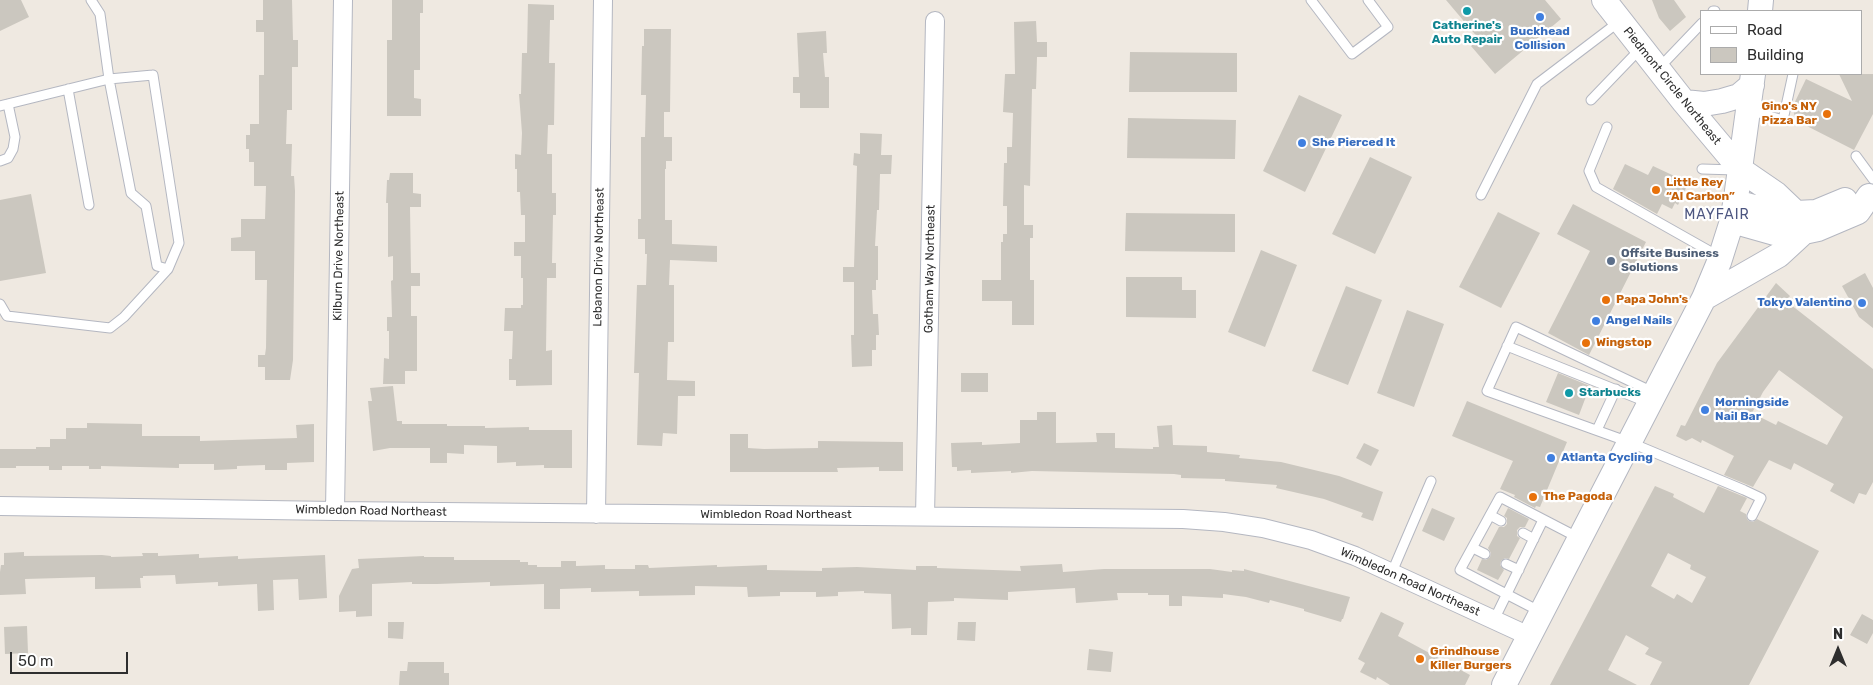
<!DOCTYPE html>
<meta charset="utf-8">
<style>
body{margin:0}
#map{position:relative;width:1873px;height:685px;overflow:hidden;background:#efe9e1;font-family:Rubik,sans-serif}
canvas{display:block}
.legend{position:absolute;left:1700px;top:10px;width:162px;height:65px;box-sizing:border-box;background:#fff;border:1px solid #ababab;margin:0;padding:6px 9px;list-style:none;font-size:15px;color:#2e2e2e}
.legend li{display:flex;align-items:center;gap:10px;height:25px}
.legend b{width:25px;border:1px solid #ababab}
.north{position:absolute;left:1813px;top:625px;width:50px;height:50px;-webkit-text-stroke:4px #fff;paint-order:stroke;rotate:0deg;font-size:14px;font-weight:700;line-height:20px;text-align:center;color:#2e2e2e}
.north::after{content:'';display:block;margin:auto;width:18px;height:22px;background:#2e2e2e;clip-path:polygon(50% 0,100% 100%,50% 72%,0 100%)}
.scale{position:absolute;left:10px;top:652px;width:118px;height:22px;box-sizing:border-box;border:2px solid #2e2e2e;border-top:0;padding-left:6px;font-size:15px;line-height:18px;white-space:nowrap;color:#2e2e2e;-webkit-text-stroke:4px #fff;paint-order:stroke}
</style>
<div id="map">
<canvas width="1873" height="685"></canvas>
<ul class="legend">
<li><b style="height:6px;background:#fff"></b>Road</li>
<li><b style="height:14px;background:#cbc7bf"></b>Building</li>
</ul>
<div class="north">N</div>
<div class="scale">50 m</div>
</div>
<script>
const g = document.querySelector('canvas').getContext('2d');
g.lineJoin = 'round';
function paint(path, color) { g.fillStyle = color; g.fill(path, 'evenodd'); }
const poly = rows => new Path2D(rows.map(r => 'M' + r).join(''));
function trace(path, color, width, dash) { g.strokeStyle = color; g.lineWidth = width; g.lineCap = dash ? 'butt' : 'round'; g.setLineDash(dash || []); g.stroke(path); }
function write(font, color, halo, rows, align = 'center') {
  g.font = font + ' Rubik,sans-serif'; g.lineWidth = 4.5; g.setLineDash([]); g.textBaseline = 'middle'; g.strokeStyle = halo; g.fillStyle = color; for (const [text, x, y, turn = 0] of rows) {
    g.save(); g.translate(x, y); g.rotate((+turn || 0) * Math.PI / 180); g.textAlign = isNaN(turn) ? turn : align; if (halo) g.strokeText(text, 0, 0); g.fillText(text, 0, 0); g.restore();
  }
}
const building = poly([
 [0,0,21,0,29,17,0,31],
 [263,0,292,0,293,40,298,40,298,67,292,67,292,110,287,110,286,144,292,144,291,176,294,176,295,191,293,360,290,380,265,380,265,367,258,367,258,355,265,355,266,348,267,280,255,280,255,251,231,251,231,238,241,237,241,219,265,219,266,186,254,186,254,162,249,162,249,149,246,149,246,135,250,135,250,124,259,124,259,75,264,75,264,32,256,32,256,20,263,20],
 [392,0,423,0,423,13,420,13,420,70,414,70,414,98,421,99,421,116,387,116,387,40,392,40],
 [1446,0,1545,0,1561,19,1495,74,1471,46,1479,39],
 [1652,0,1674,0,1686,17,1670,31,1659,18],
 [528,4,554,5,554,20,550,20,549,63,555,63,554,125,548,125,547,154,552,154,552,193,556,193,556,215,553,215,552,263,556,263,556,278,547,278,546,351,552,350,552,385,516,386,516,380,509,380,509,359,512,359,513,331,504,331,505,308,521,308,521,305,523,305,523,278,521,278,521,256,514,256,514,242,525,242,525,215,521,215,520,192,517,192,517,169,515,169,515,154,521,155,522,133,519,94,521,94,522,53,527,53],
 [1036,21,1037,42,1047,42,1047,57,1037,57,1036,89,1032,89,1030,186,1024,185,1024,225,1033,225,1033,238,1030,238,1030,280,1034,280,1034,325,1012,325,1012,301,982,301,982,280,1001,280,1001,242,1003,242,1003,234,1007,234,1007,206,1003,206,1004,163,1007,163,1007,147,1012,147,1013,113,1003,112,1005,74,1015,74,1014,22],
 [644,29,671,29,670,112,664,112,664,137,672,137,672,161,666,161,666,169,665,169,665,220,672,220,672,244,717,246,717,262,670,260,669,285,674,285,674,342,668,342,667,380,695,381,695,396,678,396,677,434,663,433,662,446,637,445,639,373,634,373,637,285,646,285,647,254,645,254,645,239,638,239,638,219,641,219,641,137,645,137,646,95,641,95,642,46,644,46],
 [826,31,827,53,823,53,825,77,829,77,829,108,800,108,800,93,793,93,793,77,799,77,797,33],
 [1130,52,1237,53,1237,92,1129,92],
 [1839,74,1873,74,1873,114,1854,150,1799,122,1795,116,1792,108,1806,79,1852,101],
 [1299,95,1342,115,1305,192,1263,171],
 [1128,118,1236,120,1235,159,1127,158],
 [860,133,882,134,881,155,892,155,891,174,880,174,879,210,877,210,875,246,878,246,878,280,876,280,876,290,872,290,873,314,878,314,879,335,876,335,876,350,872,350,872,366,852,367,851,335,854,335,854,282,843,282,843,267,854,267,857,166,853,165,854,153,860,154],
 [1370,157,1412,177,1375,254,1332,234],
 [1625,164,1648,175,1653,166,1685,181,1682,186,1686,188,1678,205,1675,203,1672,209,1662,204,1657,214,1613,189],
 [390,173,413,173,413,193,421,194,421,207,410,207,411,273,420,273,420,286,411,286,411,316,417,316,417,371,405,371,405,384,383,384,384,358,389,359,389,331,387,331,387,317,392,317,391,281,393,280,393,256,388,257,388,203,386,203,387,180,389,180],
 [31,194,46,273,0,281,0,200],
 [1573,204,1646,242,1589,355,1548,333,1590,251,1557,234],
 [1498,212,1540,233,1501,308,1459,287],
 [1126,213,1235,214,1235,252,1125,251],
 [1261,250,1297,265,1265,347,1228,332],
 [1865,273,1873,288,1873,328,1859,317,1842,286],
 [1126,277,1182,277,1182,290,1196,290,1196,318,1126,317],
 [1776,283,1790,296,1786,301,1873,369,1873,482,1866,495,1859,493,1854,504,1830,491,1834,484,1794,463,1791,470,1769,460,1753,487,1724,475,1734,456,1702,440,1701,443,1692,438,1686,441,1676,436,1681,425,1685,426,1717,363],
 [1779,370,1843,417,1827,445,1778,421,1776,425,1752,413,1763,392],
 [1346,286,1382,300,1348,385,1312,371],
 [1407,310,1444,324,1414,407,1377,393],
 [961,373,988,373,988,392,961,392],
 [1558,373,1590,386,1579,415,1546,402],
 [393,386,397,421,402,421,402,424,447,424,447,426,485,426,485,428,529,427,529,430,572,430,572,468,544,468,544,465,516,466,516,462,497,463,497,446,464,445,464,454,447,453,447,463,430,463,430,448,390,448,373,451,368,401,372,401,370,388],
 [1467,401,1567,442,1540,507,1536,506,1535,508,1514,497,1515,495,1500,489,1513,461,1452,436],
 [1037,412,1056,412,1056,443,1097,442,1096,433,1115,433,1115,448,1153,449,1153,447,1159,447,1157,426,1172,425,1173,445,1207,446,1207,452,1240,455,1239,458,1281,462,1339,476,1383,492,1373,521,1361,517,1363,513,1324,499,1276,488,1277,485,1225,481,1225,479,1181,478,1181,475,1174,474,1032,471,1011,473,1011,471,971,473,971,470,957,471,957,467,952,467,951,443,982,442,982,445,1020,443,1020,420,1037,420],
 [87,423,142,424,142,436,200,436,200,441,297,438,296,425,314,424,314,462,287,463,287,470,265,470,265,465,237,466,237,469,214,470,214,464,179,464,179,468,101,466,101,469,89,469,89,466,62,466,62,470,49,470,49,466,16,466,16,468,0,468,0,449,36,449,36,447,50,447,50,439,66,439,66,428,87,428],
 [730,434,748,434,748,448,764,449,818,448,818,441,903,442,903,471,879,471,879,467,837,468,838,472,730,472],
 [1364,443,1379,450,1371,466,1356,458],
 [1655,486,1674,494,1673,497,1704,513,1718,486,1747,498,1740,511,1746,514,1747,519,1749,521,1753,522,1757,519,1819,551,1749,685,1650,685,1662,662,1645,654,1649,648,1626,635,1608,670,1637,685,1550,685],
 [1668,553,1691,565,1690,569,1706,577,1692,603,1677,594,1674,599,1651,586],
 [1432,508,1455,518,1444,541,1422,531],
 [1508,508,1529,519,1525,527,1520,527,1517,530,1517,536,1520,538,1509,559,1505,558,1501,561,1500,565,1504,570,1498,580,1477,570,1482,559,1486,560,1490,557,1491,553,1488,548,1499,527,1504,527,1507,524,1507,518,1504,516],
 [24,552,24,556,102,555,111,556,111,557,143,556,142,553,158,553,158,556,199,554,199,558,238,556,238,559,325,555,327,598,299,600,298,579,273,580,274,610,258,611,257,584,218,586,218,582,176,584,175,575,143,576,143,578,140,578,141,588,95,589,95,577,25,579,26,594,0,595,0,572,1,565,4,565,4,553],
 [424,556,424,557,454,557,454,560,520,560,520,562,528,562,528,565,537,565,537,567,561,567,561,561,576,561,576,566,605,565,605,569,635,569,635,565,648,565,649,568,717,565,717,567,767,565,767,570,822,571,822,568,857,567,916,570,916,566,937,566,937,568,1021,571,1020,566,1062,564,1063,572,1104,569,1210,569,1232,572,1232,570,1244,571,1244,569,1350,597,1343,619,1342,619,1341,622,1304,611,1304,609,1270,600,1269,603,1246,597,1223,594,1223,598,1182,596,1182,606,1169,606,1169,595,1148,595,1148,593,1117,593,1118,600,1076,603,1075,588,1008,592,1008,600,954,598,954,601,928,602,927,635,911,635,911,628,892,629,891,594,864,593,864,591,838,592,838,596,816,597,816,592,780,592,780,596,748,597,747,587,695,586,695,595,639,596,639,591,591,592,591,588,560,589,560,609,544,609,544,584,490,586,490,582,437,584,412,584,412,582,372,584,372,616,356,617,356,611,339,612,339,596,352,569,359,568,358,559],
 [1381,612,1404,623,1398,636,1470,675,1465,685,1390,685,1377,677,1376,680,1360,672,1365,663,1358,659],
 [1862,614,1873,620,1873,633,1867,644,1850,635],
 [388,622,404,622,403,639,388,638],
 [958,622,976,622,975,641,957,640],
 [27,626,28,653,5,654,4,627],
 [1089,649,1113,652,1111,672,1087,670],
 [408,662,444,662,444,673,449,673,449,685,399,685,400,671,407,671]
]);
const lane = poly([
 [1311,0,1352,54,1388,27,1368,0],
 [1713,11,1715,11],
 [1659,68,1702,23],
 [153,75,179,243,168,269,157,266,146,206,131,193,109,79,153,75],
 [68,89,89,205],
 [1591,100,1641,48],
 [0,106,109,79,100,14,91,0],
 [1749,110,1783,120,1793,74],
 [1607,127,1589,171,1596,187,1720,257],
 [1856,156,1873,179],
 [0,161,8,158,13,149,15,137,8,104],
 [1702,169,1736,170],
 [1481,195,1537,84,1620,21],
 [0,304,7,316,110,328,124,317,168,269],
 [1507,346,1649,403],
 [1655,393,1516,327,1487,391,1629,442,1744,490,1761,498,1752,516],
 [1597,430,1616,389],
 [1490,515,1501,521],
 [1523,533,1534,539],
 [1473,548,1485,554],
 [1506,564,1519,570],
 [1392,572,1431,481],
 [1541,612,1460,570,1500,497,1579,538],
 [1494,620,1543,520]
]);
const street = poly([
 [0,506,335,511,1183,519,1224,522,1263,528,1311,540,1355,556,1529,636],
 [335,511,343,0],
 [596,514,603,0],
 [925,516,935,21]
]);
const secondary = poly([
 [1604,0,1684,102,1741,170,1776,194,1796,213],
 [1760,11,1761,0],
 [1684,102,1704,104,1722,101,1739,96,1752,85],
 [1736,202,1765,210,1796,213,1816,212,1845,200],
 [1732,221,1778,234,1804,232,1818,229,1858,212,1869,196],
 [1704,298,1779,255,1804,232],
 [1504,685,1704,298,1719,262,1732,221,1736,198,1753,74]
]);
const markers = [
 [1467,11,5,"#0f9aa8"],
 [1540,17,5,"#3f7fe0"],
 [1827,114,5,"#e8710a"],
 [1302,143,5,"#3f7fe0"],
 [1656,190,5,"#e8710a"],
 [1611,261,5,"#5c6f8a"],
 [1606,300,5,"#e8710a"],
 [1862,303,5,"#3f7fe0"],
 [1596,321,5,"#3f7fe0"],
 [1586,343,5,"#e8710a"],
 [1569,393,5,"#0f9aa8"],
 [1705,410,5,"#3f7fe0"],
 [1551,458,5,"#3f7fe0"],
 [1533,497,5,"#e8710a"],
 [1420,659,5,"#e8710a"]
];
const cultureNames = [
 ["Catherine's",1467,26],
 ["Auto Repair",1467,40],
 ["Starbucks",1579,393,"left"]
];
const shopNames = [
 ["Buckhead",1540,32,"center"],
 ["Collision",1540,46,"center"],
 ["She Pierced It",1312,143],
 ["Tokyo Valentino",1852,303,"right"],
 ["Angel Nails",1606,321],
 ["Morningside",1715,403],
 ["Nail Bar",1715,417],
 ["Atlanta Cycling",1561,458]
];
const streetNames = [
 ["Piedmont Circle Northeast",1672,86,51],
 ["Kilburn Drive Northeast",339,256,-89],
 ["Lebanon Drive Northeast",599,257,-89],
 ["Gotham Way Northeast",930,269,-89],
 ["Wimbledon Road Northeast",371,511,1],
 ["Wimbledon Road Northeast",776,515],
 ["Wimbledon Road Northeast",1410,582,24]
];
const foodNames = [
 ["Gino's NY",1817,107,"right"],
 ["Pizza Bar",1817,121,"right"],
 ["Little Rey",1666,183],
 ["“Al Carbon”",1666,197],
 ["Papa John's",1616,300],
 ["Wingstop",1596,343],
 ["The Pagoda",1543,497],
 ["Grindhouse",1430,652],
 ["Killer Burgers",1430,666]
];
const serviceNames = [
 ["Offsite Business",1621,254],
 ["Solutions",1621,268]
];
const neighbourhoodNames = [
 ["MAYFAIR",1717,215]
];
paint(building, '#cbc7bf');
trace(lane, '#b4b7c1', 11);
trace(street, '#b4b7c1', 20);
trace(secondary, '#b4b7c1', 26);
trace(lane, '#fff', 9);
trace(street, '#fff', 18);
trace(secondary, '#fff', 24);
for (const [x, y, r, color] of markers) { const dot = new Path2D(); dot.arc(x, y, r, 0, 2 * Math.PI); g.fillStyle = color; g.fill(dot); trace(dot, '#fff', 2); }
write('bold 12px', '#0d838f', '#fff', cultureNames);
write('bold 12px', '#366cbe', '#fff', shopNames, 'left');
write('12px', '#2e2e2e', '#fff', streetNames);
write('bold 12px', '#c56008', '#fff', foodNames, 'left');
write('bold 12px', '#4e5e75', '#fff', serviceNames, 'left');
g.letterSpacing = '1px';
write('14px', '#4d5680', '#fff', neighbourhoodNames);
g.letterSpacing = '0px';
</script>
